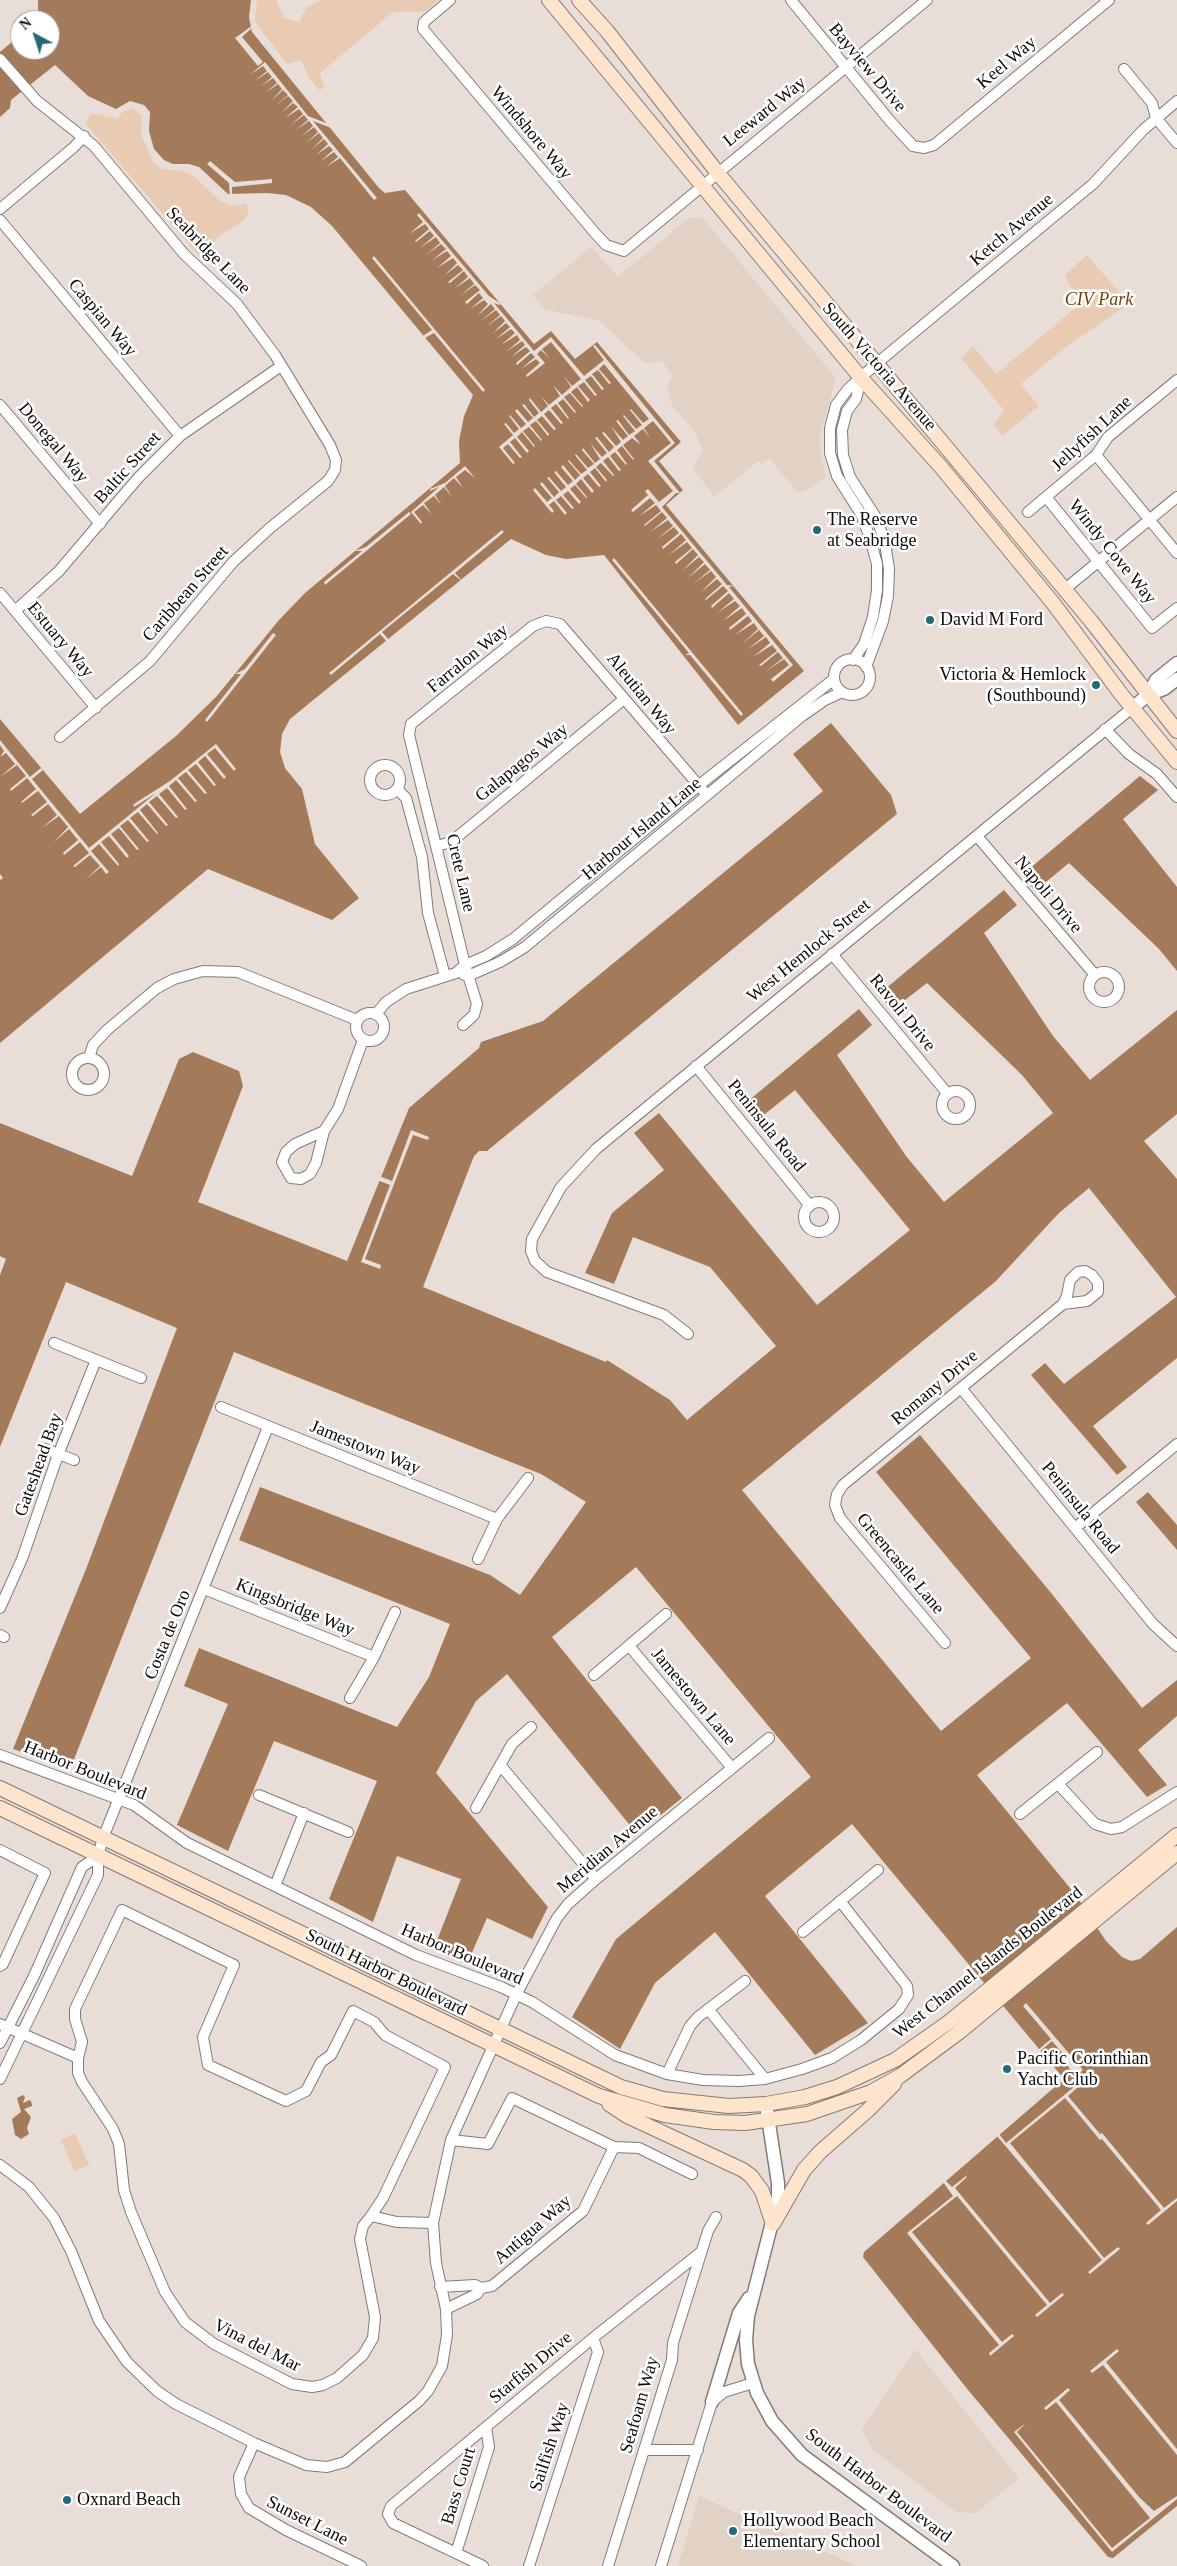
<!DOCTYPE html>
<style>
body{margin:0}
#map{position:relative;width:1177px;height:2566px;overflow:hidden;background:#e8ded7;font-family:Georgia,serif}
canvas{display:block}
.north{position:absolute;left:10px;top:10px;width:50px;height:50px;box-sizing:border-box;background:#fff;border:1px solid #9f9d9d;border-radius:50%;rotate:320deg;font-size:14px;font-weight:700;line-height:20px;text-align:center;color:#0e0b09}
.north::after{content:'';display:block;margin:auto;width:18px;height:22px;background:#226b76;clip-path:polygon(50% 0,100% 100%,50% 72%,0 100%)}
</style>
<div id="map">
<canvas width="1177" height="2566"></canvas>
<div class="north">N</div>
</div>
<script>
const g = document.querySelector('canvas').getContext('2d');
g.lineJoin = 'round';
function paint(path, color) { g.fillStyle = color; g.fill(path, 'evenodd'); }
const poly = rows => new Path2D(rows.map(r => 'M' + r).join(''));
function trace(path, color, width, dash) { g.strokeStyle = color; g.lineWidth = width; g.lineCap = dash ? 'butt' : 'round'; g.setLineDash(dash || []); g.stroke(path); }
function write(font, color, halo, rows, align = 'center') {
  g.font = font + ' Georgia,serif'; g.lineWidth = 5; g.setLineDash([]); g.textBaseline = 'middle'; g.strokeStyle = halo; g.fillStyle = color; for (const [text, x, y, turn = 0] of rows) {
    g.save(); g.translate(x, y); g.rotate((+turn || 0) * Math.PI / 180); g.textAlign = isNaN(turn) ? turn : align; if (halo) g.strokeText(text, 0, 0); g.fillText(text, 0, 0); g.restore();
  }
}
const built = poly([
 [690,217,704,219,836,378,820,436,821,456,826,476,809,489,798,493,769,458,762,464,758,461,714,497,693,468,703,450,693,429,673,407,667,387,672,376,662,361,645,363,598,320,546,310,533,295,591,247,618,277],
 [915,2349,1019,2478,976,2513,956,2512,873,2450,862,2430],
 [699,2496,857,2566,678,2566]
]);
const green = poly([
 [257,0,276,0,284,18,299,22,306,8,321,0,439,0,424,12,393,12,320,73,324,88,319,90,309,77,301,60,287,64,258,26,255,20],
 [132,108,142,116,141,135,154,163,162,169,183,171,194,176,220,201,232,206,247,204,248,215,239,224,218,236,211,247,198,255,85,123,92,113,118,119,122,112],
 [1087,255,1129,304,1067,346,1021,384,1039,406,1002,436,994,425,1004,410,961,358,973,346,996,374,1079,305,1065,275],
 [75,2133,89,2165,74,2171,61,2140]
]);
const water = poly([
 [38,0,251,0,249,17,252,32,379,188,385,193,405,190,534,344,551,331,575,359,597,342,681,442,659,461,683,490,666,505,804,671,738,725,604,555,566,559,546,555,511,539,290,719,282,734,280,752,285,768,302,789,315,844,359,898,332,920,208,869,0,1043,0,880,3,878,0,874,0,719,80,814,176,736,216,697,279,620,305,593,460,463,459,441,464,416,473,395,332,226,311,207,286,195,267,193,228,194,199,167,189,164,173,164,164,160,154,149,149,131,150,112,144,105,130,101,116,109,88,96,55,65,11,100,10,108,0,117,0,52,20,35,20,50,50,50,50,20,38,20],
 [831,723,891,795,897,814,487,1151,479,1151,474,1156,423,1287,606,1362,607,1360,670,1400,687,1420,776,1346,710,1267,633,1237,614,1284,585,1273,612,1213,664,1170,634,1133,659,1113,817,1305,910,1230,795,1090,755,1122,742,1106,859,1009,872,1025,837,1055,906,1156,944,1202,1053,1113,1022,1075,927,983,892,1010,879,994,1004,890,1017,905,984,933,1053,1036,1090,1080,1177,1010,1177,1114,1144,1141,1177,1179,1177,1358,1093,1426,1127,1467,1117,1475,1031,1375,1045,1363,1064,1384,1176,1297,1089,1188,1059,1213,996,1281,742,1490,941,1731,1031,1658,876,1472,920,1435,1052,1594,1142,1708,1177,1680,1177,1716,1138,1750,1167,1785,1147,1797,1067,1703,977,1775,1075,1894,1106,1941,1122,1957,1131,1961,1140,1959,1177,1927,1177,2506,1113,2558,1108,2557,968,2390,863,2257,864,2252,1064,2079,852,1824,765,1896,868,2023,815,2055,715,1932,655,1983,620,2049,572,2017,616,1939,811,1777,636,1567,552,1637,682,1798,637,1834,507,1674,476,1701,436,1773,548,1907,532,1939,487,1918,467,1964,434,1948,461,1879,397,1856,373,1922,329,1899,377,1781,274,1741,228,1851,177,1825,228,1704,184,1686,199,1648,397,1727,429,1677,450,1624,239,1540,260,1487,490,1575,520,1595,586,1502,541,1474,234,1352,71,1767,13,1749,86,1569,177,1328,66,1282,0,1447,0,1275,6,1259,0,1256,0,1123,132,1176,179,1059,193,1052,239,1071,243,1086,198,1202,347,1261,409,1108,479,1048,481,1042,543,1021,823,791,793,754],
 [1140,776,1158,790,1123,819,1177,887,1177,971,1159,949,1069,863,1035,891,1023,874],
 [1148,1492,1177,1525,1177,1550,1136,1502],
 [23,2095,25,2097,23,2103,30,2100,32,2104,32,2106,24,2109,31,2117,27,2128,29,2134,21,2139,15,2135,12,2119,21,2112,17,2098]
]);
const pier = poly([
 [253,25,253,27,242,37,263,62,258,66,235,38],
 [265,62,308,116,331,125,334,129,313,121,377,198,374,200,340,158,326,167,338,157,334,152,321,161,333,150,329,146,316,155,328,144,324,139,311,150,323,138,319,133,306,143,318,132,314,127,301,137,313,126,309,121,296,130,308,120,304,115,291,125,303,114,299,109,285,118,298,107,293,103,281,113,293,101,288,96,275,106,288,95,283,90,271,101,282,89,278,84,265,93,277,83,273,78,260,87,272,77,268,72,255,81,267,71,263,66,250,75],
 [210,161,235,182,272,179,272,183,232,187,232,197,230,197,229,183,207,164],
 [419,213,489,296,501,304,499,305,494,303,534,351,551,337,584,376,604,360,593,346,595,345,675,443,654,461,680,493,676,493,662,507,727,585,734,586,729,587,793,665,773,682,771,679,789,665,784,659,765,672,783,658,778,652,761,666,759,665,777,651,772,645,753,657,770,643,766,637,747,650,764,636,759,630,742,644,758,629,754,623,735,635,752,621,748,616,730,630,729,628,746,614,742,608,723,621,740,606,735,601,717,613,734,599,729,593,712,608,711,606,728,591,723,586,706,600,705,599,722,584,717,579,700,593,716,577,711,571,693,584,710,570,705,564,688,578,704,562,699,557,682,571,698,555,693,549,676,564,675,562,692,548,687,542,669,555,686,540,681,534,663,549,662,547,679,533,674,527,656,540,673,526,668,520,650,532,667,518,662,512,645,526,644,525,661,511,656,505,638,517,655,503,650,498,633,512,631,510,648,495,645,491,648,489,659,502,673,491,648,461,671,443,653,421,644,428,650,438,643,429,634,436,641,445,632,438,623,445,634,459,633,460,622,446,617,450,627,464,626,465,615,452,610,456,621,470,619,471,608,457,603,461,614,475,613,476,601,463,596,467,607,480,606,482,595,468,590,472,601,486,599,487,588,474,583,478,594,491,592,493,581,479,576,484,587,497,586,498,575,485,570,489,581,502,579,504,568,491,563,495,574,508,572,509,561,496,556,500,567,513,565,515,554,501,549,505,554,511,552,513,533,490,535,488,547,502,552,498,540,484,542,482,554,497,559,492,547,478,549,477,561,491,566,487,554,472,556,471,568,485,573,481,561,467,563,465,575,480,580,475,568,461,569,460,581,474,587,470,575,455,576,454,588,468,594,464,582,450,583,448,595,463,600,459,590,443,602,457,607,453,595,438,597,437,609,452,614,447,602,433,604,432,616,446,621,442,611,426,623,440,628,436,616,421,618,420,629,435,635,431,623,416,624,415,636,429,642,425,630,410,631,409,643,423,649,419,604,364,599,369,611,383,609,384,598,370,592,374,604,389,602,390,591,376,585,380,597,395,595,396,584,382,578,386,590,400,588,402,577,387,571,392,583,406,582,407,570,393,564,397,576,412,575,413,563,399,558,403,569,418,568,419,556,404,551,408,563,423,561,424,549,410,544,414,556,429,554,430,542,416,537,420,549,434,548,436,536,421,530,425,542,440,541,441,529,427,523,431,535,446,534,447,522,432,517,437,529,451,527,453,515,438,510,442,522,457,520,458,508,444,503,448,515,463,513,464,499,447,513,435,504,424,506,423,514,433,519,429,509,416,510,415,521,428,526,424,515,411,517,409,528,422,533,418,522,405,524,404,534,417,539,413,529,400,530,398,541,412,548,406,541,396,549,405,560,396,553,385,562,395,571,387,564,376,572,386,581,379,551,342,542,349,550,359,541,350,537,354,545,363,527,377,526,375,540,363,536,359,521,369,535,357,531,353,517,365,516,363,530,351,526,347,511,357,525,345,522,341,506,352,520,340,517,335,501,345,515,333,511,329,496,339,510,327,506,323,492,334,505,321,501,316,486,327,500,315,496,310,481,321,495,309,491,304,477,316,488,304,484,300,470,309,483,298,479,293,467,304,465,302,480,290,475,285,460,296,474,284,470,278,454,289,468,277,464,271,450,283,448,282,463,270,458,265,444,276,457,263,453,258,437,268,451,256,447,251,431,261,446,249,441,244,426,255,440,243,436,237,420,248,434,236,430,231,416,242,415,241,429,229,425,224,409,234,423,222,417,215],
 [374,256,485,390,483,392,434,333,423,339,421,337,432,330,372,258],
 [465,466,475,478,465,470,456,477,463,488,454,478,445,486,452,497,444,487,435,495,442,506,434,496,424,503,432,515,423,505,414,512,422,522,421,524,411,512,439,487,430,491,430,489,445,483],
 [409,512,411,514,325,585,324,582,362,551,355,551,366,547],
 [502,530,504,532,455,573,463,582,453,574,382,632,391,642,389,644,380,634,331,675,329,673],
 [614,558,743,714,741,716,690,655,685,655,689,653,612,560],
 [273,633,276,635,207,722,205,720,241,674,235,674,245,669],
 [0,740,30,777,41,768,43,770,32,779,89,848,156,793,134,807,133,805,137,802,170,781,216,744,236,769,234,771,215,748,207,754,226,777,224,779,205,756,198,762,216,785,214,786,196,764,188,770,207,793,205,794,186,772,178,778,197,801,195,802,176,780,169,786,187,809,185,810,167,788,159,794,178,817,176,818,157,796,149,802,168,825,166,826,147,804,140,810,158,833,157,834,138,812,130,818,149,841,147,842,128,820,120,826,139,849,137,850,119,828,111,834,129,856,127,858,109,836,101,842,119,864,118,866,99,844,91,851,109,872,106,874,101,867,85,880,100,866,90,855,75,867,73,866,89,853,80,842,64,855,63,853,78,840,69,829,54,842,68,827,59,816,42,828,57,815,48,804,33,816,31,815,47,802,38,791,22,803,21,802,36,789,27,778,11,791,10,789,26,776,17,765,0,777,15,764,6,753,0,757,4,751,0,745],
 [411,1130,429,1137,428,1140,413,1135,365,1259,381,1265,380,1269,361,1262,390,1185,377,1180,379,1176,392,1181],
 [1026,2003,1083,2070,1076,2076,1062,2059,1065,2056,1052,2041,1039,2052,1038,2050,1051,2039,1023,2006],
 [1086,2077,1087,2079,1068,2096,1100,2134,1102,2133,1164,2208,1177,2198,1177,2201,1148,2225,1146,2223,1161,2210,1102,2139,1100,2140,1065,2098,1010,2143,1104,2258,1118,2247,1120,2249,1090,2274,1088,2272,1102,2260,997,2136,999,2134,1006,2143],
 [966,2176,967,2177,955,2188,1050,2303,1062,2293,1064,2295,1037,2317,1035,2315,1047,2305,957,2196,912,2232,1002,2342,1012,2334,1014,2336,990,2356,989,2353,999,2345,907,2233,953,2196,943,2182,945,2180,952,2187],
 [1117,2349,1119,2351,1106,2362,1177,2449,1177,2455,1103,2365,1092,2373,1090,2371],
 [1068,2388,1070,2390,1059,2400,1139,2497,1154,2511,1177,2496,1177,2499,1112,2552,1014,2432,1026,2423,1017,2432,1112,2548,1150,2518,1056,2402,1046,2410,1044,2408]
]);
const minor = poly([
 [450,0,424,22,423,29,595,233,606,245,624,251,927,0],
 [791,0,890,121,913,146,924,148,934,145,1109,0],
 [0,59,37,101,94,146,184,254,237,304,275,355,330,445,336,460,335,470,328,481,270,528,233,562,150,661,60,737],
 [1124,69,1152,103,1156,118,1177,143],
 [0,209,74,147,84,136],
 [0,220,180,436],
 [861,378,856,399,847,411,842,430,843,455,850,477,877,519,885,543,889,569,888,596,883,621,866,667],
 [0,405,100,524],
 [1096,455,1177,553],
 [1046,497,1152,628,1177,608],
 [1028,512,1096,455,1108,437,1177,380],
 [1065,589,1177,497],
 [0,593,96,708],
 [15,611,59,571,138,478,180,436,281,366],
 '834 677a18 18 0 1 1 36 0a18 18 0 1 1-36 0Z',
 [853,660,864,644,873,617,877,590,877,564,870,538,861,514,837,476,830,453,830,428,836,405,848,389,876,364,1093,184,1143,130,1177,101],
 [1105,729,1129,754,1157,774,1177,797],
 '370 780a15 15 0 1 1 30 0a15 15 0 1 1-30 0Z',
 [397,789,406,798,422,857,428,913,445,976],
 [977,836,1095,975],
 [437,846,451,842,624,699],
 [832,954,947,1093],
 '1089 987a15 15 0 1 1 30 0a15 15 0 1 1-30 0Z',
 [464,975,468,976,500,962,525,947,802,716,825,700,842,692],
 '356 1027a14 14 0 1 1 28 0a14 14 0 1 1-28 0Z',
 [376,1014,386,1002,406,989,456,973,465,965,486,956,513,939,698,786,834,679],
 [463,1025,474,1015,477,1004,465,965,409,735,411,724,533,626,546,621,560,624,707,795],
 '72 1074a16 16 0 1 1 32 0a16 16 0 1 1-32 0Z',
 [89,1058,93,1045,107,1030,157,988,174,979,203,971,238,972,357,1020],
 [696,1066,810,1206],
 '942 1105a14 14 0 1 1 28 0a14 14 0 1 1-28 0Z',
 [324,1131,295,1144,286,1152,282,1162,291,1178,301,1179,310,1174,316,1163,324,1131,338,1109,363,1040],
 '804 1217a15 15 0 1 1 30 0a15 15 0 1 1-30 0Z',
 [1078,1272,1085,1271,1092,1275,1098,1283,1098,1292,1087,1301,1063,1304,1067,1296,1070,1280,1078,1272],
 [688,1334,664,1315,547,1272,535,1261,531,1251,532,1239,561,1187,596,1149,1132,708],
 [54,1343,141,1378],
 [961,1388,1153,1624,1177,1646],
 [221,1407,497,1519],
 [45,1449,74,1460],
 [1075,1528,1177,1444],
 [478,1559,497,1519,528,1478],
 [204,1589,374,1657],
 [0,1608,22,1559,58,1455,96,1360],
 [0,1635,4,1637],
 [945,1643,840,1518,835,1505,837,1494,843,1485,1063,1304],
 [630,1647,732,1768],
 [594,1675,666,1614],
 [350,1698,374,1657,395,1612],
 [0,1755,134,1805,187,1843,416,1955,501,1987,532,2002,615,2055,667,2074,703,2080,739,2081,765,2079,802,2069,832,2058,861,2040,899,2009,908,1995,907,1986,840,1901],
 [501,1766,596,1879],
 [1058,1784,1095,1824,1111,1829,1122,1827,1177,1792],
 [259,1795,348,1832],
 [476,1808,512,1744,531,1727],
 [1020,1814,1097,1752],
 [0,1850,45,1873,3,1964,0,1966],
 [275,1886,304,1813],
 [803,1932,878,1870],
 [708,2009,765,2079],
 [0,2024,78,2058],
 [0,2043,34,1976,82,1867,98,1856],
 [667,2074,690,2026,698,2017,745,1981],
 [0,2079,98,1875,98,1856,103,1838,268,1427],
 [451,2140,488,2144,512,2098,614,2147,639,2148,692,2174],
 [0,2165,29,2187,54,2218,71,2251,99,2321,127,2362,157,2391,176,2404,254,2443,306,2465,327,2467,345,2462,419,2401,428,2391,442,2366,447,2335,446,2309,436,2263,433,2223,451,2140,516,1995,557,1918,568,1904,596,1879,769,1738],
 [371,2216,383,2198,445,2067,385,2035,374,2022,353,2011,331,2055,321,2062,306,2091,286,2101,208,2065,203,2037,234,1965,122,1910,75,2009,75,2019,82,2042,78,2058,78,2073,82,2082,113,2129,119,2144,124,2190,131,2212,165,2292,185,2322,214,2344,292,2384,312,2387,323,2385,337,2378,363,2355,373,2338,375,2317,360,2239,363,2226,371,2216,397,2222,433,2223],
 [440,2287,475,2285,481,2288],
 [446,2309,477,2294,481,2288,492,2286,583,2211,614,2147],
 [254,2443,239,2477,241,2494,249,2508,286,2530,361,2566],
 [645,2450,698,2450],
 [456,2553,489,2447,486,2427],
 [483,2566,393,2523,388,2514,391,2506,593,2338,701,2252],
 [529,2566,598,2352,593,2338],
 [608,2566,672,2360,673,2343,708,2231,716,2217],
 [661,2566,712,2402,724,2392,753,2383]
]);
const tertiary = poly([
 [1148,695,1156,680,1177,663],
 [1132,708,1148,695,1164,689,1177,679],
 [766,2104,778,2183,778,2199,748,2316,746,2340,748,2364,757,2393,772,2421,802,2455,953,2566],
 [712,2402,739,2313,749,2298]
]);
const secondary = poly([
 [549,0,861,378,941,467,1053,603,1121,694,1177,762],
 [579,0,607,31,717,172,1091,621,1177,731],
 [0,1788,621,2087,663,2099,729,2106,766,2104,805,2097,837,2087,895,2060,949,2022,1177,1835],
 [0,1808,599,2096,665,2115,714,2122,745,2123,807,2114,871,2092,900,2076,958,2033,1177,1853],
 [609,2104,627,2116,743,2170,751,2176,762,2191,773,2224],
 [773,2224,804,2170,820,2152,867,2111,894,2084]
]);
const markers = [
 [817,530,5,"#226b76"],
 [930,620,5,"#226b76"],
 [1096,685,5,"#226b76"],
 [1007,2069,5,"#226b76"],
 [67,2500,5,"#226b76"],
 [733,2531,5,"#226b76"]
];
const streetNames = [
 ["Keel Way",1007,63,-40],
 ["Bayview Drive",867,68,50],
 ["Leeward Way",765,112,-39],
 ["Windshore Way",531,133,50],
 ["Ketch Avenue",1012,230,-40],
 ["Seabridge Lane",208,251,46],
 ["Caspian Way",102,318,50],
 ["South Victoria Avenue",879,367,49],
 ["Jellyfish Lane",1092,434,-43],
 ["Donegal Way",53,443,50],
 ["Baltic Street",128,468,-48],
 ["Windy Cove Way",1112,552,51],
 ["Caribbean Street",186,594,-49],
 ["Estuary Way",60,640,50],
 ["Farralon Way",468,659,-39],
 ["Aleutian Way",641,694,51],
 ["Galapagos Way",522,763,-39],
 ["Harbour Island Lane",642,829,-40],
 ["Crete Lane",460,873,77],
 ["Napoli Drive",1048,895,50],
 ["West Hemlock Street",809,951,-39],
 ["Ravoli Drive",902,1013,51],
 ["Peninsula Road",766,1126,51],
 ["Romany Drive",935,1388,-40],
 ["Jamestown Way",365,1448,22],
 ["Gateshead Bay",39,1465,-70],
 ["Peninsula Road",1080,1508,51],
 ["Greencastle Lane",900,1564,50],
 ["Kingsbridge Way",295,1608,22],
 ["Costa de Oro",168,1635,-68],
 ["Jamestown Lane",693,1697,50],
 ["Harbor Boulevard",85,1771,22],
 ["Meridian Avenue",608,1850,-40],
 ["Harbor Boulevard",462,1955,23],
 ["West Channel Islands Boulevard",988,1963,-38],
 ["South Harbor Boulevard",386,1973,26],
 ["Antigua Way",533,2230,-41],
 ["Vina del Mar",257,2346,27],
 ["Starfish Drive",531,2368,-40],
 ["Seafoam Way",640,2405,-74],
 ["Sailfish Way",550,2447,-72],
 ["Bass Court",459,2486,-73],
 ["South Harbor Boulevard",878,2486,37],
 ["Sunset Lane",307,2521,27]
];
const parkNames = [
 ["CIV Park",1099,300]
];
const poiNames = [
 ["The Reserve",827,520],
 ["at Seabridge",827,541],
 ["David M Ford",940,620],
 ["Victoria & Hemlock",1086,675,"right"],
 ["(Southbound)",1086,696,"right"],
 ["Pacific Corinthian",1017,2059],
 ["Yacht Club",1017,2080],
 ["Oxnard Beach",77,2500],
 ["Hollywood Beach",743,2521],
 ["Elementary School",743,2542]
];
paint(built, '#e2d2c6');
paint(green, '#e9cab3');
paint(water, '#a47b5a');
paint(pier, '#e8ded7');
trace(minor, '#847b74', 12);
trace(tertiary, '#847b74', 15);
trace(secondary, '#847b74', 16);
trace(minor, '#fff', 10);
trace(tertiary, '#fff', 12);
trace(secondary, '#ffe4cd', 14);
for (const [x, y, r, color] of markers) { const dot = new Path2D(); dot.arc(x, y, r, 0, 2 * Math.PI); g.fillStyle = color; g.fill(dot); trace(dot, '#fff', 2); }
write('18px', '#0e0b09', '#fff', streetNames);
write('italic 18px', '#784206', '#fff', parkNames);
write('18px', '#0e0b09', '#fff', poiNames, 'left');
</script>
